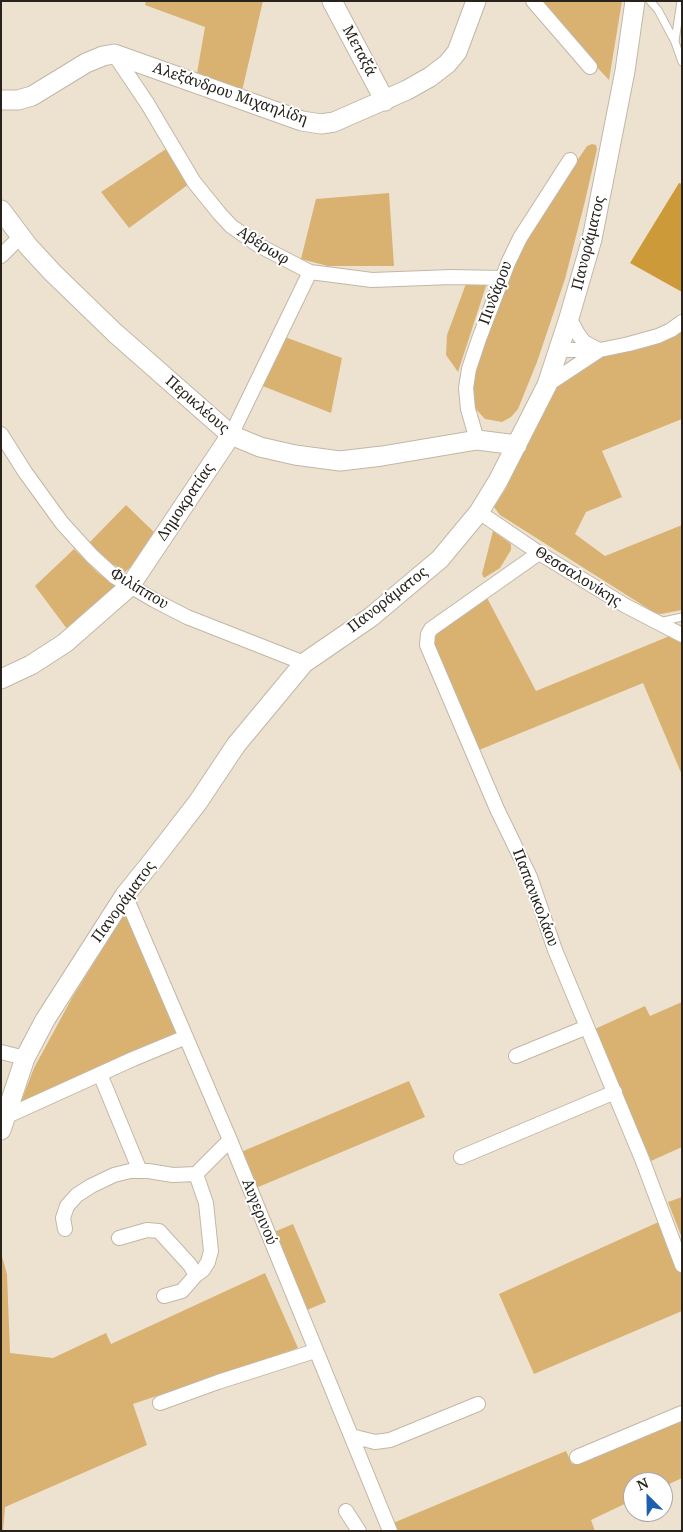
<!DOCTYPE html>
<meta charset="utf-8">
<style>
body{margin:0}
#map{position:relative;width:683px;height:1532px;overflow:hidden;background:#ede2d0;font-family:"Noto Serif",serif}
canvas{display:block}
.frame{position:absolute;inset:0;border:2px solid #27231c;pointer-events:none}
.north{position:absolute;left:623px;top:1472px;width:50px;height:50px;box-sizing:border-box;background:#fff;border:1px solid #a9a7a4;border-radius:50%;rotate:337deg;font-size:14px;font-weight:700;line-height:20px;text-align:center;color:#27231c}
.north::after{content:'';display:block;margin:auto;width:18px;height:22px;background:#1c5faf;clip-path:polygon(50% 0,100% 100%,50% 72%,0 100%)}
</style>
<div id="map">
<canvas width="683" height="1532"></canvas>
<div class="frame"></div>
<div class="north">N</div>
</div>
<script>
const g = document.querySelector('canvas').getContext('2d');
g.lineJoin = 'round';
function paint(path, color) { g.fillStyle = color; g.fill(path, 'evenodd'); }
const poly = rows => new Path2D(rows.map(r => 'M' + r).join(''));
function trace(path, color, width, dash) { g.strokeStyle = color; g.lineWidth = width; g.lineCap = dash ? 'butt' : 'round'; g.setLineDash(dash || []); g.stroke(path); }
function write(font, color, halo, rows, align = 'center') {
  g.font = font + ' "Noto Serif",serif'; g.lineWidth = 4; g.setLineDash([]); g.textBaseline = 'middle'; g.strokeStyle = halo; g.fillStyle = color; for (const [text, x, y, turn = 0] of rows) {
    g.save(); g.translate(x, y); g.rotate((+turn || 0) * Math.PI / 180); g.textAlign = isNaN(turn) ? turn : align; if (halo) g.strokeText(text, 0, 0); g.fillText(text, 0, 0); g.restore();
  }
}
const green = poly([
 [146,1,263,1,242,91,197,73,205,27,145,5],
 [539,1,622,1,609,80,578,47],
 [592,144,596,145,597,149,585,201,565,279,537,362,518,409,511,417,502,422,485,419,473,406,469,390,479,351,514,268,533,227,587,146],
 [166,149,189,184,129,228,101,192],
 [389,193,394,266,328,266,301,259,316,199],
 [467,281,487,283,458,372,446,355,447,335],
 [682,329,682,419,602,451,622,497,586,512,575,534,605,556,682,525,682,610,661,614,655,613,500,515,494,507,505,490,530,439,553,388,602,353],
 [282,336,342,358,331,413,260,385],
 [126,505,155,533,135,563,125,572,111,563,89,543],
 [493,531,511,544,511,550,500,568,484,578,482,574],
 [74,549,98,573,115,586,113,590,70,633,35,586],
 [485,594,536,691,672,635,682,641,682,775,643,683,479,750,432,643,433,630],
 [125,913,178,1034,21,1102,34,1068,72,998],
 [682,1002,682,1147,651,1161,595,1029,645,1006,650,1016],
 [409,1081,425,1117,256,1188,241,1152],
 [682,1197,682,1238,668,1202],
 [663,1220,682,1273,682,1311,534,1374,499,1294],
 [293,1224,326,1302,307,1310,274,1232],
 [1,1253,7,1274,10,1353,53,1358,106,1333,111,1344,265,1273,298,1348,133,1404,147,1445,5,1507,3,1531,1,1531],
 [682,1419,682,1478,663,1487,663,1482,633,1482,633,1500,591,1520,595,1531,396,1531,393,1523,566,1451,572,1464]
]);
const water = poly([
 [679,183,682,184,682,292,630,263]
]);
const lane = poly([
 [650,1,658,10,675,42,682,62],
 [675,41,681,1],
 [659,622,682,617]
]);
const street = poly([
 [533,1,590,67],
 [114,54,147,103,194,182,219,213,231,226,258,245,310,272,372,280,452,277,502,278],
 [1,256,20,237],
 [569,318,578,334,584,342,599,350],
 [558,350,600,350,629,344,658,336,671,330,682,322],
 [547,385,600,350],
 [1,434,25,472,62,523,92,556,115,577,154,600,187,617,304,663],
 [231,435,310,272],
 [477,440,468,409,466,388,469,369,479,339,508,263,520,238,570,160],
 [479,512,539,553,626,606,682,635],
 [539,553,431,629,428,634,427,645,497,809,530,877,555,950,642,1159,682,1265],
 [125,895,230,1140,390,1531],
 [1,1052,25,1058],
 [516,1056,587,1027],
 [100,1074,140,1171],
 [5,1117,133,1059,186,1037],
 [461,1157,615,1092],
 [65,1229,63,1218,67,1206,77,1195,91,1186,114,1175,130,1171,148,1171,173,1175,196,1174],
 [119,1238,147,1230,159,1231,190,1265,196,1275],
 [164,1296,182,1291,196,1275,203,1270,208,1262,211,1251,206,1203,196,1174,230,1140],
 [160,1403,218,1382,315,1351],
 [351,1436,375,1442,390,1440,478,1404],
 [577,1457,682,1413],
 [346,1511,359,1531]
]);
const secondary = poly([
 [332,1,385,101],
 [1,100,18,100,32,96,86,63,103,56,114,54,302,121,321,124,334,122,407,90,430,77,447,64,457,52,476,1],
 [1,210,28,246,53,273,115,333,231,435,260,447,295,455,340,461,382,456,477,440,517,445],
 [1,679,31,665,65,643,130,586,231,435],
 [1,1130,25,1058,45,1020,125,895,154,859,198,802,236,745,304,663,371,617,440,559,479,512,498,481,547,385,569,318,592,239,625,71,635,1]
]);
const streetNames = [
 ["Μεταξά",359,51,62],
 ["Aλεξάνδρου Mιχαηλίδη",230,94,19],
 ["Πανοράματος",589,243,-76],
 ["Αβέρωφ",263,246,32],
 ["Πινδάρου",496,293,-69],
 ["Περικλέους",197,405,41],
 ["Δημοκρατίας",186,502,-56],
 ["Θεσσαλονίκης",578,577,32],
 ["Φιλίππου",139,589,31],
 ["Πανοράματος",388,600,-38],
 ["Παπανικολάου",535,898,69],
 ["Πανοράματος",124,902,-54],
 ["Αυγερινού",259,1212,68]
];
paint(green, '#d9b271');
paint(water, '#cd9a3a');
trace(lane, '#c2b7a6', 9);
trace(street, '#c2b7a6', 16);
trace(secondary, '#c2b7a6', 21);
trace(lane, '#fff', 7);
trace(street, '#fff', 14);
trace(secondary, '#fff', 19);
write('15px', '#27231c', '#fff', streetNames);
</script>
